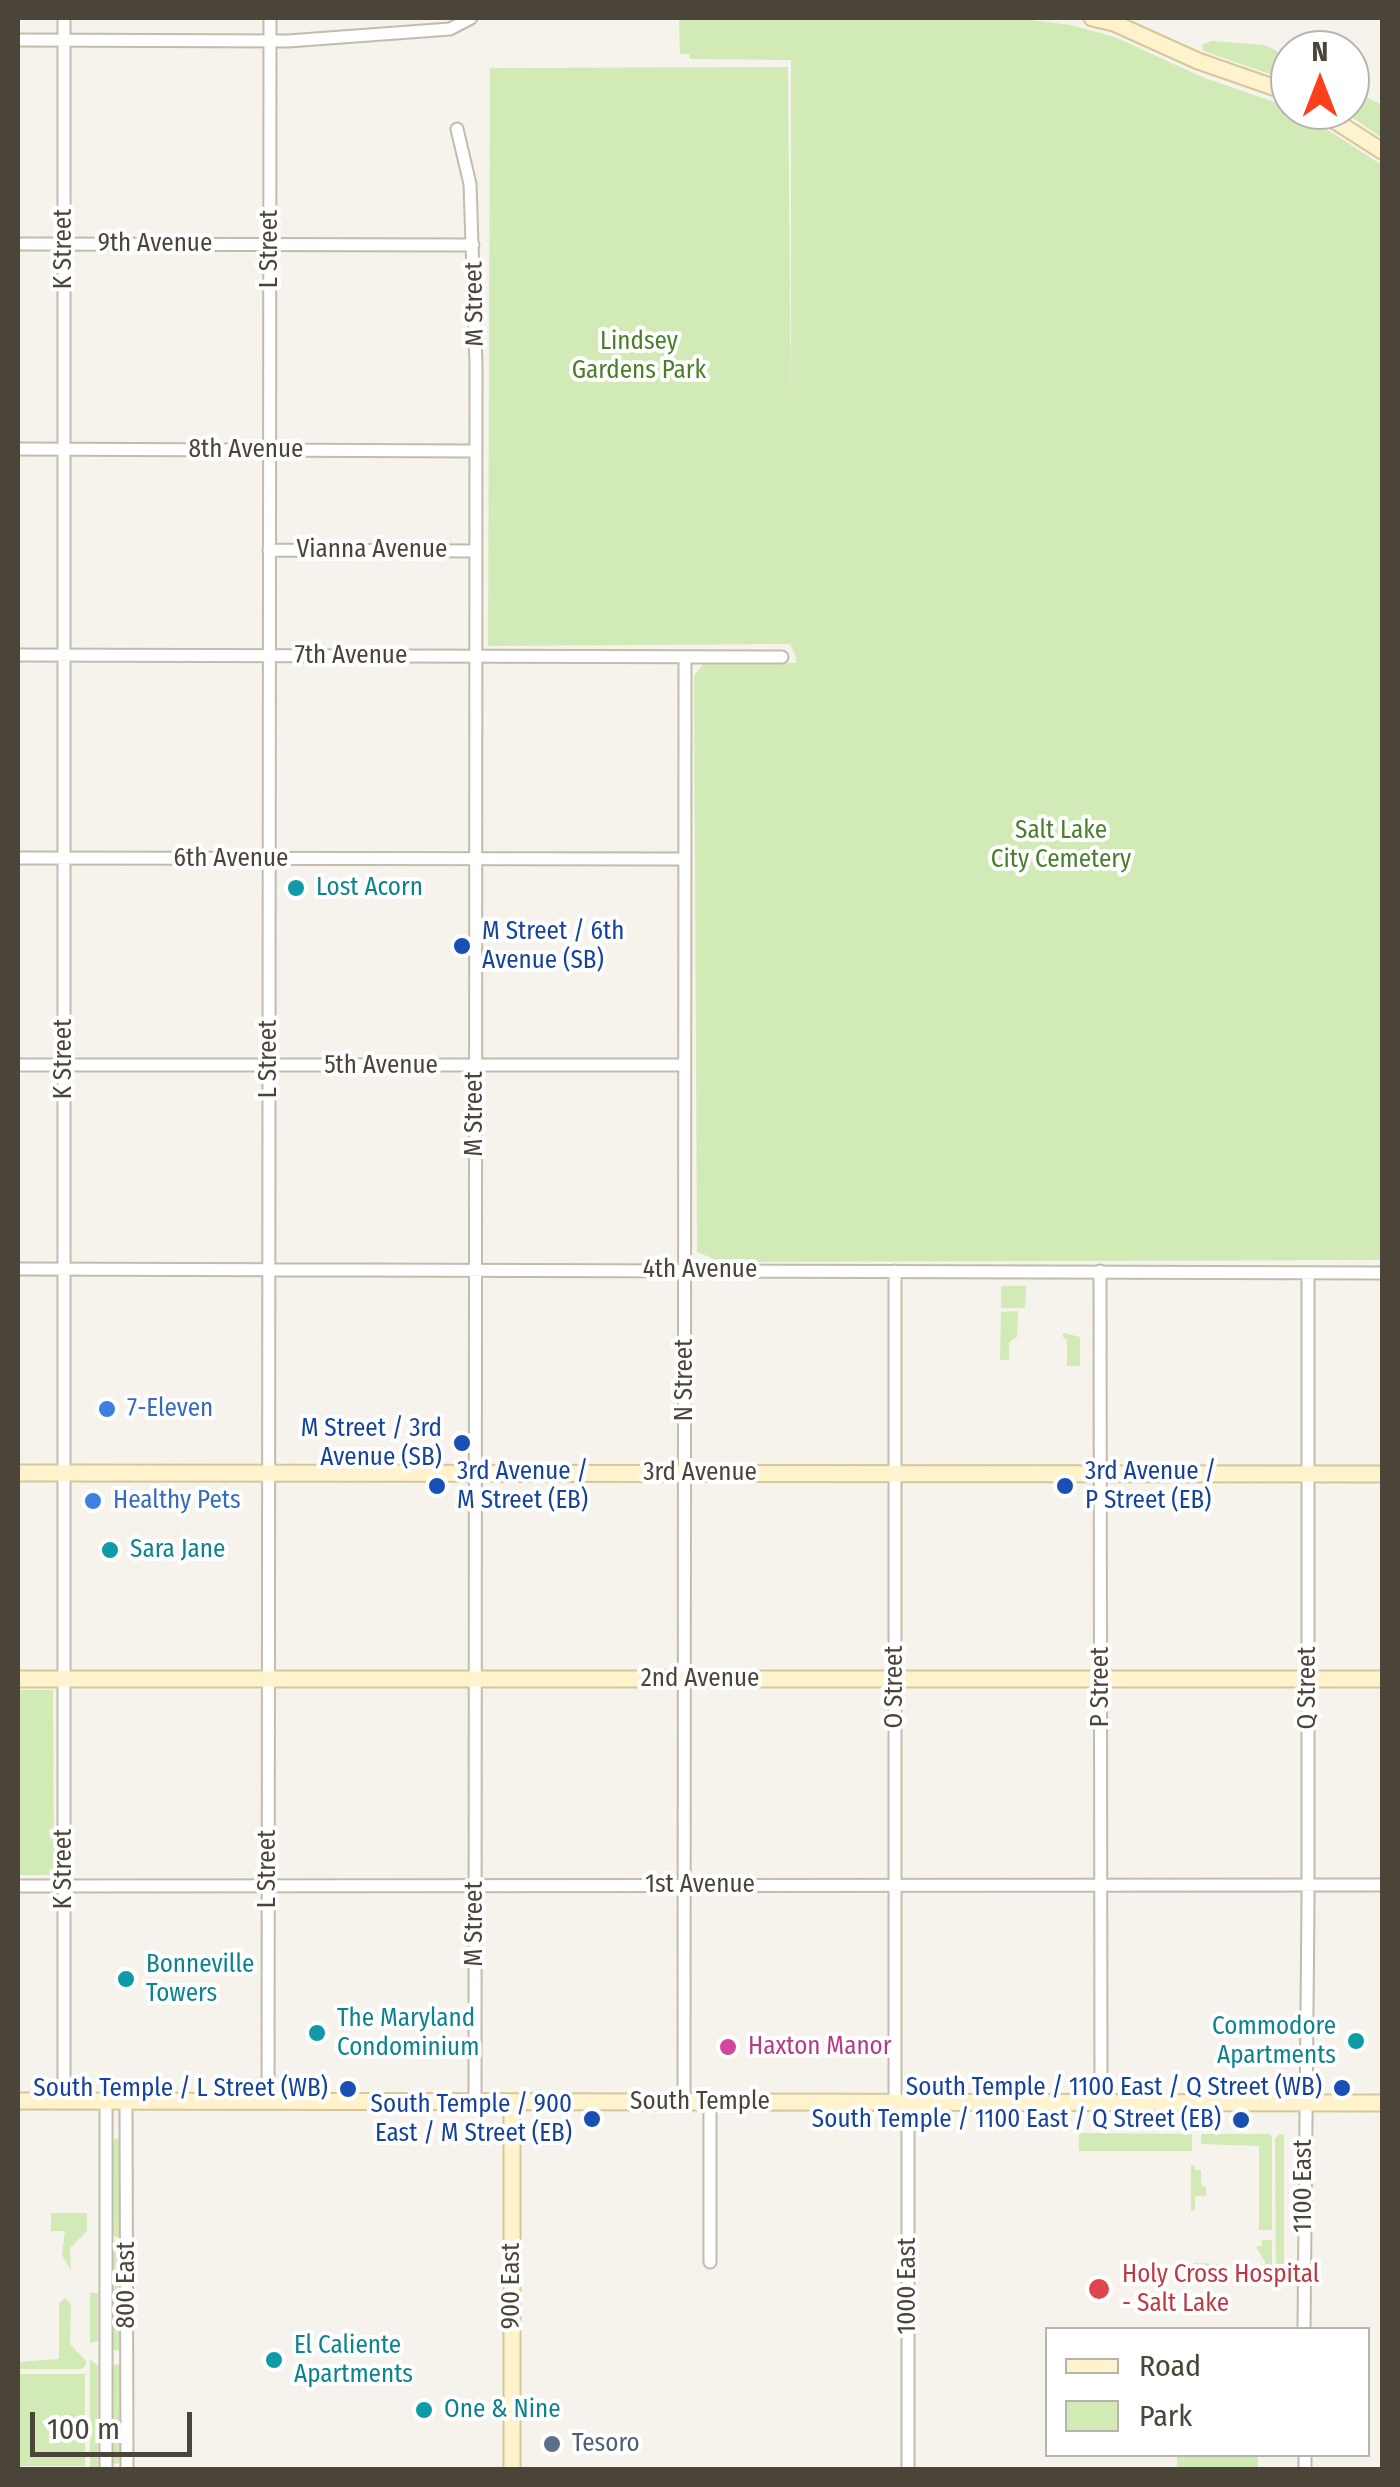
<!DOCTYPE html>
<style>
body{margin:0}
#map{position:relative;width:1400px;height:2487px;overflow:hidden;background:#f6f3ec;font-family:"Fira Sans Condensed",sans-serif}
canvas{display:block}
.frame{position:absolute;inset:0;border:20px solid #4b4439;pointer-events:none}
.legend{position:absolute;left:1045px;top:2327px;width:325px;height:130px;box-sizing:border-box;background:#fff;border:2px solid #b7b4b0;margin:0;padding:12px 18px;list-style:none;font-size:30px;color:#4b4439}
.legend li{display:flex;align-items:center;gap:20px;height:50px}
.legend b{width:50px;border:2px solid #b7b4b0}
.north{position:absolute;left:1270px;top:30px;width:100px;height:100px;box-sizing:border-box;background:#fff;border:2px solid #b7b4b0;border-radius:50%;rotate:0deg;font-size:28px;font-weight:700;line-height:40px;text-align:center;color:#4b4439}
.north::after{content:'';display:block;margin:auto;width:35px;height:45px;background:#fc3f1d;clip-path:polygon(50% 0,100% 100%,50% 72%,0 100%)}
.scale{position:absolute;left:30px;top:2412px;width:162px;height:45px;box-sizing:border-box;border:5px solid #4b4439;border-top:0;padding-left:12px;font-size:30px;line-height:35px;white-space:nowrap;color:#4b4439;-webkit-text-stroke:8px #fff;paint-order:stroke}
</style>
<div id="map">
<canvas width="1400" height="2487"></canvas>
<div class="frame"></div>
<ul class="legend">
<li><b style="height:12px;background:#fff3cd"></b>Road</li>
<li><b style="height:28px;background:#d2eab5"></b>Park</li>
</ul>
<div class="north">N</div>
<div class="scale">100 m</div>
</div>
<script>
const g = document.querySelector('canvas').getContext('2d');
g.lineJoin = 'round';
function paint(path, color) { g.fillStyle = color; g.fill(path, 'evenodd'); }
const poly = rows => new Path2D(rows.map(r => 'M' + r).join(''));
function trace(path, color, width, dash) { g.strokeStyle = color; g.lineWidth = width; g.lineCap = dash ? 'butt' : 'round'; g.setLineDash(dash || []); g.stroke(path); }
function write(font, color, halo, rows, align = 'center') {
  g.font = font + ' "Fira Sans Condensed",sans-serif'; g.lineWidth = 8; g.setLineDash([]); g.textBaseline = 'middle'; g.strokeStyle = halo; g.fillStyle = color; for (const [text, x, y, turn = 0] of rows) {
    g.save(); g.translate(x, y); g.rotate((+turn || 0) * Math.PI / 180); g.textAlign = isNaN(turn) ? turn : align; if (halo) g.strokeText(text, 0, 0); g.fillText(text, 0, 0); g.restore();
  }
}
const green = poly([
 [679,18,1016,18,1071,25,1115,37,1202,77,1297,110,1382,165,1382,1260,721,1262,697,1252,694,676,703,664,796,663,796,657,790,644,488,646,490,68,788,67,791,418,791,60,690,59,689,54,680,54],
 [1211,41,1265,45,1290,58,1290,81,1203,51,1202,45],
 [1350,89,1382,105,1382,138,1341,110,1350,110],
 [1001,1286,1026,1286,1025,1308,1001,1308],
 [1018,1311,1017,1337,1009,1342,1009,1360,1000,1360,1001,1312],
 [1064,1333,1080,1337,1080,1366,1067,1366,1067,1340,1062,1336],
 [18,1690,53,1690,54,1872,51,1875,18,1875],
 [1079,2133,1192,2134,1192,2151,1079,2151],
 [1201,2134,1269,2134,1272,2136,1272,2230,1259,2230,1259,2146,1201,2144],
 [1279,2134,1284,2135,1284,2280,1276,2283,1275,2139],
 [116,2138,121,2141,123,2232,117,2238,110,2232,111,2142],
 [1191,2165,1195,2165,1195,2170,1201,2170,1201,2186,1206,2187,1206,2196,1195,2196,1195,2211,1191,2211],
 [51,2213,87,2213,87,2231,70,2248,71,2271,62,2255,65,2231,51,2231],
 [1262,2240,1272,2240,1272,2282,1266,2279,1265,2262,1256,2247,1262,2245],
 [117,2250,121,2253,122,2348,116,2351,110,2345,111,2253],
 [1194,2263,1218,2264,1226,2279,1222,2282,1194,2282],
 [90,2293,98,2293,98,2341,90,2343],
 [65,2298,71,2304,70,2344,86,2361,86,2365,81,2369,18,2369,18,2362,59,2359,59,2303],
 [90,2359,98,2366,98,2466,96,2468,90,2467],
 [117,2364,122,2366,122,2460,117,2464,111,2462,111,2366],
 [18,2374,85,2374,85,2466,18,2466],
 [1177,2455,1258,2455,1258,2467,1177,2467]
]);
const street = poly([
 [18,40,288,41,450,29,471,18],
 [457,129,470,184,476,364,475,2102],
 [18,244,473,245],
 [18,449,475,451],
 [269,550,475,551],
 [18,655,782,657],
 [18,858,684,859],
 [18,1065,685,1065],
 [18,1269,1382,1273],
 [1100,1271,1101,2103],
 [18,1886,1382,1885],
 [64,2101,64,18],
 [106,2101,106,2470],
 [126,2101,127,2470],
 [268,2101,270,18],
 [684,2102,685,657],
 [710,2102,710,2262],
 [895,2103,895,1271],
 [1304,2330,1308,1903,1308,1273],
 [1305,2454,1305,2470],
 [908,2470,908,2103]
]);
const secondary = poly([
 [1092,18,1114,23,1198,61,1290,93],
 [1318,110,1382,151],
 [18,1473,1382,1474],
 [18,1679,1382,1679],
 [18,2101,1382,2103],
 [512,2470,512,2102]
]);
const markers = [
 [296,888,10,"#0f9aa8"],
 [462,946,10,"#1a4fb4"],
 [107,1409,10,"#3f7fe0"],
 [462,1443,10,"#1a4fb4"],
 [437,1486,10,"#1a4fb4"],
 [1065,1486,10,"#1a4fb4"],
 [93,1501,10,"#3f7fe0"],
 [110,1550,10,"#0f9aa8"],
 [126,1979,10,"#0f9aa8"],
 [317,2033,10,"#0f9aa8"],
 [1356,2041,10,"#0f9aa8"],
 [728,2047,10,"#d1479c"],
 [1342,2088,10,"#1a4fb4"],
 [348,2089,10,"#1a4fb4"],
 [592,2119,10,"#1a4fb4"],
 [1241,2120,10,"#1a4fb4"],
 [1099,2289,12,"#e0444e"],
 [274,2360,10,"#0f9aa8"],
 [424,2410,10,"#0f9aa8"],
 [552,2444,10,"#5c6f8a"]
];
const streetNames = [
 ["9th Avenue",155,244],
 ["K Street",64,249,-90],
 ["L Street",270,249,-90],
 ["M Street",475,304,-91],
 ["8th Avenue",246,450],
 ["Vianna Avenue",372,550],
 ["7th Avenue",351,656],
 ["6th Avenue",231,859],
 ["K Street",64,1059,-90],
 ["L Street",269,1059,-90],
 ["5th Avenue",381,1066],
 ["M Street",475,1114,-90],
 ["4th Avenue",700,1270],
 ["N Street",685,1380,-90],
 ["3rd Avenue",700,1473],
 ["2nd Avenue",700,1679],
 ["O Street",895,1687,-90],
 ["P Street",1101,1687,-90],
 ["Q Street",1308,1688,-90],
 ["K Street",64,1869,-90],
 ["L Street",268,1869,-90],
 ["1st Avenue",700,1885],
 ["M Street",475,1924,-90],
 ["South Temple",700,2102],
 ["1100 East",1304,2186,-90],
 ["800 East",127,2285,-90],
 ["900 East",512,2286,-90],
 ["1000 East",908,2286,-90]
];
const parkNames = [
 ["Lindsey",639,342],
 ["Gardens Park",639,371],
 ["Salt Lake",1061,831],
 ["City Cemetery",1061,860]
];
const cultureNames = [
 ["Lost Acorn",316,888],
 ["Sara Jane",130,1550],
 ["Bonneville",146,1965],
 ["Towers",146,1994],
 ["The Maryland",337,2019],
 ["Condominium",337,2048],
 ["Commodore",1336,2027,"right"],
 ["Apartments",1336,2056,"right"],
 ["El Caliente",294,2346],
 ["Apartments",294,2375],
 ["One & Nine",444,2410]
];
const transitNames = [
 ["M Street / 6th",482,932,"left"],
 ["Avenue (SB)",482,961,"left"],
 ["M Street / 3rd",442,1429],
 ["Avenue (SB)",442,1458],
 ["3rd Avenue /",457,1472,"left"],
 ["M Street (EB)",457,1501,"left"],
 ["3rd Avenue /",1085,1472,"left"],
 ["P Street (EB)",1085,1501,"left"],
 ["South Temple / 1100 East / Q Street (WB)",1322,2088],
 ["South Temple / L Street (WB)",328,2089],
 ["South Temple / 900",572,2105],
 ["East / M Street (EB)",572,2134],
 ["South Temple / 1100 East / Q Street (EB)",1221,2120]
];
const shopNames = [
 ["7-Eleven",127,1409],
 ["Healthy Pets",113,1501]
];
const hotelNames = [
 ["Haxton Manor",748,2047]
];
const healthNames = [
 ["Holy Cross Hospital",1122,2275],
 ["- Salt Lake",1122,2304]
];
const serviceNames = [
 ["Tesoro",572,2444]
];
paint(green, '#d2eab5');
trace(street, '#c2bbae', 15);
trace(secondary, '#d6c79b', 19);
trace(street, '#fff', 11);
trace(secondary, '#fff3cd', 15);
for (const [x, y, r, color] of markers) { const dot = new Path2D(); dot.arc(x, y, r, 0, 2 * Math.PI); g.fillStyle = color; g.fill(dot); trace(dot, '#fff', 4); }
write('25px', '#4b4439', '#fff', streetNames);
write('25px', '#4a7f2a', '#fff', parkNames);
write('25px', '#0d838f', '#fff', cultureNames, 'left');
write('25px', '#164399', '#fff', transitNames, 'right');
write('25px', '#366cbe', '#fff', shopNames, 'left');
write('25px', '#b23c85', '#fff', hotelNames, 'left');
write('25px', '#be3a42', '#fff', healthNames, 'left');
write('25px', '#4e5e75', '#fff', serviceNames, 'left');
</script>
